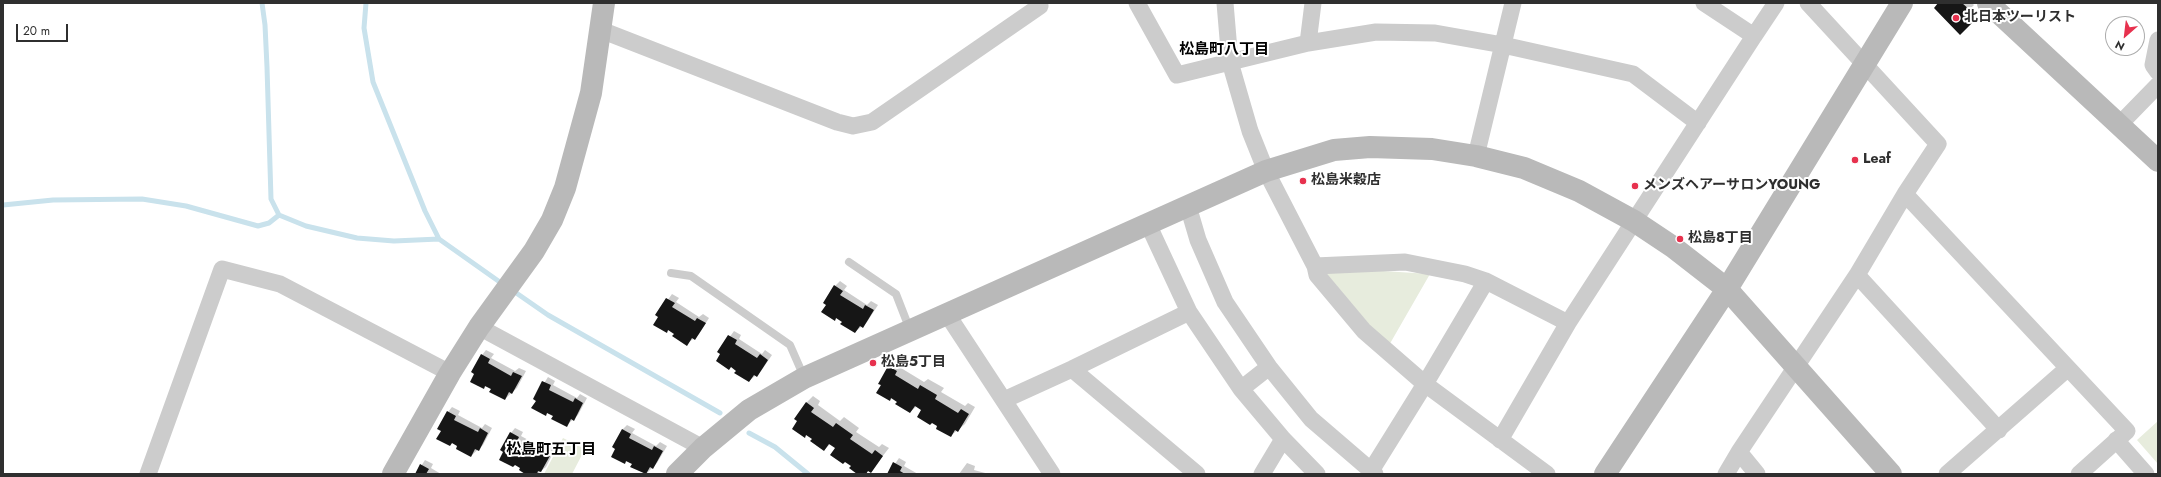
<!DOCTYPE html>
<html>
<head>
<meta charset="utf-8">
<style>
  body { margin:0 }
  #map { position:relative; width:2161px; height:477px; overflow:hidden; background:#fff; font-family:Jost,sans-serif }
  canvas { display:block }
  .frame { position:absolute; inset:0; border:4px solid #2f2f2f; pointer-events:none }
  .north { position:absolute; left:2105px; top:16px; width:40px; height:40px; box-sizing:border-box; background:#fff; border:1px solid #acacac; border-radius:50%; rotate:208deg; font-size:11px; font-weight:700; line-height:16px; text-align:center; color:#2f2f2f }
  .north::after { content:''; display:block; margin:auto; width:14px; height:18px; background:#e7314e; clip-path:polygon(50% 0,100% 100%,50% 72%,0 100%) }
  .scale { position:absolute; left:16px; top:24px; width:52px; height:18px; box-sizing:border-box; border:2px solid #2f2f2f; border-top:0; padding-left:5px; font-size:12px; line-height:14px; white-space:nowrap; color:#2f2f2f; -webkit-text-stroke:3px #fff; paint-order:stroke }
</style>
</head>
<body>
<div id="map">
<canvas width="2161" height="477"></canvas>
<div class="frame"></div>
<div class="north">N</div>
<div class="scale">20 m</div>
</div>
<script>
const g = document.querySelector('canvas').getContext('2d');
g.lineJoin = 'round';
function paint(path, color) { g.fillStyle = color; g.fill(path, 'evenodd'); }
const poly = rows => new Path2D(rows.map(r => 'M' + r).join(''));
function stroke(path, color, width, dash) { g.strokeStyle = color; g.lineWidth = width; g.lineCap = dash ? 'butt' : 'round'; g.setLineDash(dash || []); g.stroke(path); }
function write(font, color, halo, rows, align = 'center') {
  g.font = font + ' Jost,"Noto Sans JP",sans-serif'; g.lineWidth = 4; g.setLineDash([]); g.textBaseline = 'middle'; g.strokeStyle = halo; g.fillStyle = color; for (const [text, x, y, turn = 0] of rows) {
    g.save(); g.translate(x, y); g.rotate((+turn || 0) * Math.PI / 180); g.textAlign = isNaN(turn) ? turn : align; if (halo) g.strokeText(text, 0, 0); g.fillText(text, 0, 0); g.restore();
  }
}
paint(poly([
  [1383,271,1430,274,1388,347,1325,272],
  [2158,421,2158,464,2137,440],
  [563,438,585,449,572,474,544,474]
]), '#e7ecdd');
paint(poly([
  [1939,3,1972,3,1974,5,1970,9,1977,15,1960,34,1941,15],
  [840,281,847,286,844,290,867,305,871,301,878,305,867,322,855,332,837,317,835,320,835,286],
  [672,294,679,298,676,302,699,317,703,314,709,318,699,334,687,344,669,329,666,332,657,315],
  [734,331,741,335,739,339,762,354,765,350,772,355,761,371,749,381,719,352],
  [486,350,494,354,491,358,515,371,519,368,526,371,517,388,505,399,486,386,484,388,482,355],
  [896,360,903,364,901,368,924,382,928,379,944,388,941,392,965,406,968,403,975,407,965,424,958,430,950,436,917,406,910,412,892,398,890,400,879,383,889,367],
  [548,377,555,381,553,385,577,398,580,394,587,398,578,415,566,426,554,416,548,412,545,415,534,399],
  [813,396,820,401,818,405,840,421,844,417,859,428,856,432,879,447,882,444,889,448,871,471,869,470,865,474,859,474,831,443,824,450,813,438,807,434,805,436,798,421,806,403],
  [452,407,460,411,458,415,482,428,485,424,492,428,483,445,471,456,459,446,452,443,450,445,442,430,448,412],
  [627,425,635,429,632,433,656,446,660,442,667,446,657,463,646,474,632,467,633,464,627,461,625,463,616,448,622,430],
  [515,428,523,432,521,436,545,449,548,446,555,449,546,467,537,474,528,474,522,467,511,433],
  [899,458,906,462,904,466,918,474,888,474],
  [425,460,433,464,431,468,441,474,416,474],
  [967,463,975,466,974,470,989,474,959,474]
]), '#0003');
stroke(poly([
  [262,3,265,25,267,67,271,199,279,215,306,226,357,238,394,241,439,239],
  [366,3,364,28,373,82,425,211,439,239,504,285],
  [3,205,53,200,142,199,186,206,258,226,269,223,279,215],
  [512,290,548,315,720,413],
  [749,433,775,447,808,474]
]), '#c9e2ec', 5);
paint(poly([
  [1938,3,1962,3,1970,10,1967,14,1974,21,1960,35,1934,8],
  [834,285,843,291,840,295,863,309,865,305,874,310,863,328,860,326,855,333,840,324,842,322,836,318,835,321,821,312,826,305,823,303],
  [666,298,675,303,672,307,695,321,697,318,706,323,695,340,692,338,687,346,672,336,674,334,668,330,667,333,653,325,658,317,655,315],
  [728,335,737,340,735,344,757,358,760,354,768,360,757,377,754,375,749,382,734,373,736,371,731,367,729,370,716,361,720,354,717,352],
  [481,354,490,359,488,363,511,376,513,372,522,376,512,394,509,392,505,400,489,392,491,389,485,386,484,389,470,382,474,374,471,372],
  [888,366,897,371,895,375,918,389,920,385,937,395,935,399,958,413,961,409,969,414,958,432,955,430,951,437,936,429,937,426,932,423,930,425,917,417,921,410,915,406,910,413,895,404,897,402,891,398,890,401,876,393,881,385,878,384],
  [542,381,551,385,549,390,573,402,575,398,583,403,574,421,571,419,567,427,551,419,553,416,547,413,546,416,531,408,536,401,533,399],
  [806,402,814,408,811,412,833,427,836,423,853,435,850,439,872,454,875,450,883,456,871,473,868,471,866,474,857,474,849,468,851,466,845,462,843,464,830,455,835,448,829,444,824,451,810,441,812,439,806,435,805,438,792,429,797,421,794,419],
  [447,411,456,416,454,420,478,432,480,428,488,433,479,451,475,449,471,457,456,449,457,446,452,443,450,446,436,439,441,431,437,429],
  [622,429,631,434,629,438,652,450,654,446,663,451,653,469,650,467,646,474,630,467,632,464,626,461,625,464,611,457,615,449,612,447],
  [510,432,519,437,517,441,540,454,543,450,551,454,541,472,538,471,537,474,525,474,519,470,520,468,515,465,513,467,499,460,503,452,500,450],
  [893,462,902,467,900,471,905,474,887,474],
  [420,464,429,469,426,474,415,474]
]), '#161616');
stroke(poly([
  [849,262,896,294,910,330],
  [671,273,691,276,790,345,804,377]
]), '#ccc', 8);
stroke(poly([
  [1137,3,1177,75,1308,43,1376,32,1435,33,1503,45,1633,74,1698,123],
  [1225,3,1230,62,1250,131,1266,171,1315,266,1317,275,1364,331,1425,384,1547,474],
  [1704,3,1754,36,1776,3],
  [1808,3,1938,144,1905,194,2127,431,2079,474],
  [601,30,837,122,853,126,872,122,1040,6,1037,3],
  [2158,40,2153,65,2158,72],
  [1308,43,1313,3],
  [2119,125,2158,85],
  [1476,156,1513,3],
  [1188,206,1198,240,1225,302,1269,367,1311,419,1375,474],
  [1148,224,1189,312,1241,389,1283,439,1317,474],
  [1315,266,1405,262,1465,274,1486,281,1568,323],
  [1857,275,1999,430],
  [947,314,1052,474],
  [479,327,703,448],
  [1072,369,1197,474],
  [1241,389,1269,367],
  [1004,400,1072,369,1189,312],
  [1500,440,1568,323,1754,36],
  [2116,440,2146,474],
  [148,474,222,269,280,284,450,373],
  [1262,474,1283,439],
  [1369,474,1425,384,1486,281],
  [1726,474,1739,452],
  [1757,474,1739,452,1857,275,1905,194],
  [1947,474,2068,368]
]), '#ccc', 17);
stroke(poly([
  [1988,3,2158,161],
  [393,474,450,373,479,327,534,251,552,220,565,188,591,93,604,3],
  [677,474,703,448,749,410,804,378,1266,171,1334,150,1370,147,1432,149,1476,156,1524,168,1579,191,1634,221,1673,247,1727,289,1891,474],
  [1605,474,1727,289,1902,3]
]), '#b9b9b9', 22);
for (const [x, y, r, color] of [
  [1956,18,4,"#e7314e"],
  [1855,160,4,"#e7314e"],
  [1303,181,4,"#e7314e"],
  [1635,186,4,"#e7314e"],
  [1680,239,4,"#e7314e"],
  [873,363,4,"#e7314e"]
]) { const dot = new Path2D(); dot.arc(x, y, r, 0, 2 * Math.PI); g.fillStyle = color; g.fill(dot); stroke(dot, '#fff', 1.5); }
write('bold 14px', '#2f2f2f', '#fff', [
  ["北日本ツーリスト",1964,18],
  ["Leaf",1863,160],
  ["松島米穀店",1311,181],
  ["メンズヘアーサロンYOUNG",1643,186],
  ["松島8丁目",1688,239],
  ["松島5丁目",881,363]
], 'left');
write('bold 15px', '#000', '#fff', [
  ["松島町八丁目",1224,50],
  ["松島町五丁目",551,450]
]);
</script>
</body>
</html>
